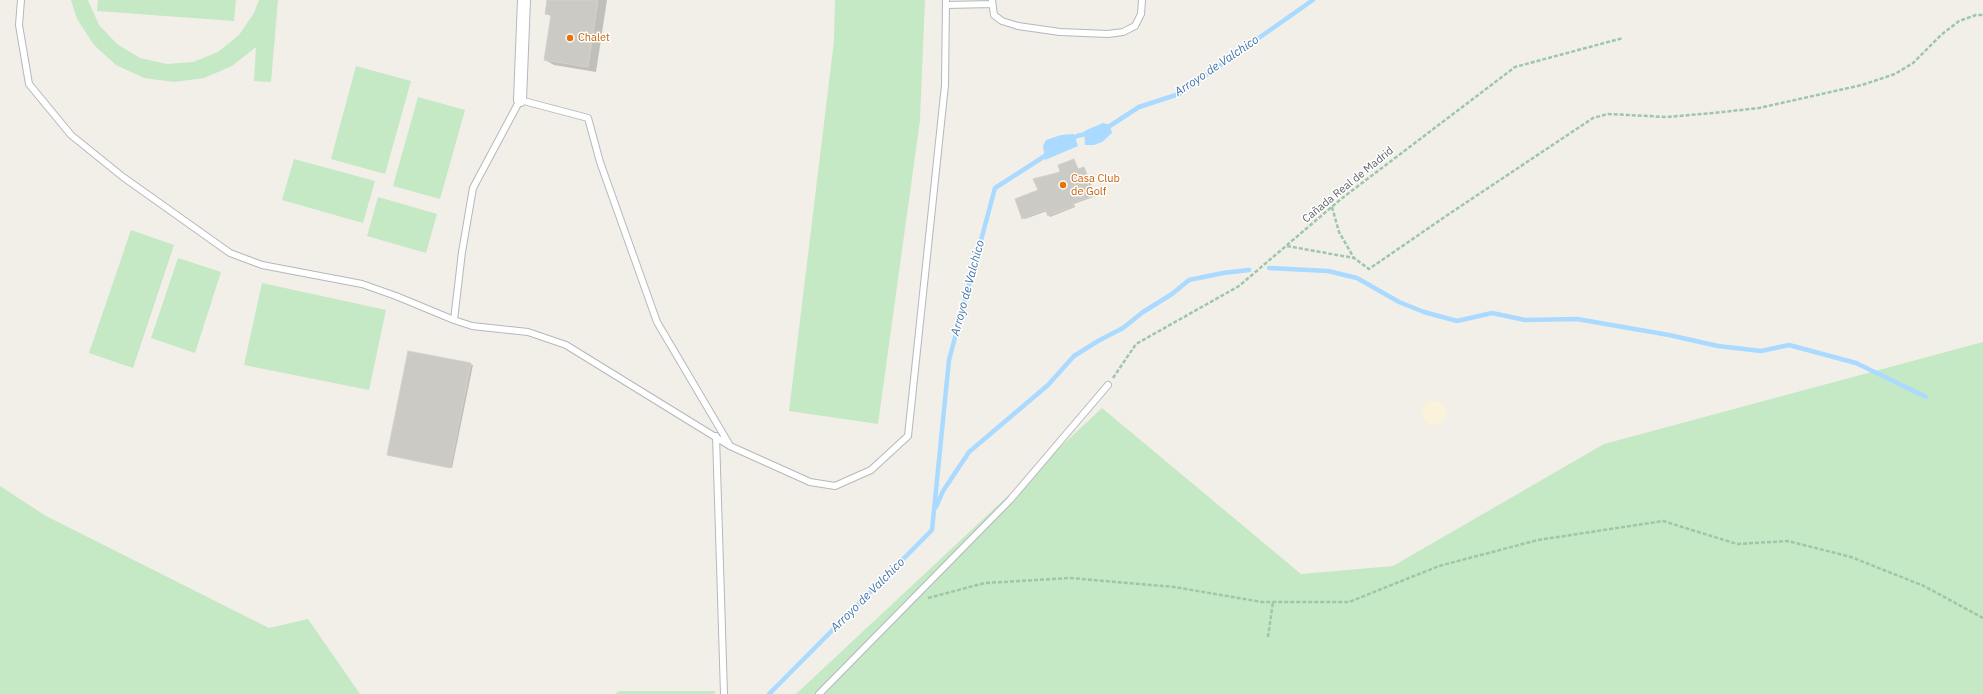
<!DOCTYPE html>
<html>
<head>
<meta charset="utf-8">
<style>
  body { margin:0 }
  canvas { display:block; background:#f1efe8 }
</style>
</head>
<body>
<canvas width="1983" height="694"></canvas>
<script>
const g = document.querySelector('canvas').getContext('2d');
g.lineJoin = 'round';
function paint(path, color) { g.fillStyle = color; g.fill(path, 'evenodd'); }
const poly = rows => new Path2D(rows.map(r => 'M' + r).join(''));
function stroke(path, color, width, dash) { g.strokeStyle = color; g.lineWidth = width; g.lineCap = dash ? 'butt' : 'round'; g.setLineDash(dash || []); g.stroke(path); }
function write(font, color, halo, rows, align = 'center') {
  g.font = font + ' "IBM Plex Sans",sans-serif'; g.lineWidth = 3; g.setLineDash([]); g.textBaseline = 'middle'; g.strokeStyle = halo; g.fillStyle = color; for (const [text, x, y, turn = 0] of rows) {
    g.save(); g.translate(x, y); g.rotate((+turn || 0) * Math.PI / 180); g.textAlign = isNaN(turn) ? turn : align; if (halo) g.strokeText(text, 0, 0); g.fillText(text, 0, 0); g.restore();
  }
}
paint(poly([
  [71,0,88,0,99,25,117,44,140,58,167,64,193,62,218,52,239,35,254,13,259,0,278,0,271,82,254,81,256,47,232,66,204,78,174,82,144,78,116,65,94,45,77,19],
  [98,0,236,0,234,21,97,11],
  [835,0,925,0,920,120,878,424,789,411,834,41],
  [356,66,411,81,385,174,331,159],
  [418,97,465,110,440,199,393,186],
  [294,159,375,181,363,223,282,200],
  [378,197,437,214,426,253,367,236],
  [131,230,174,245,133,368,89,353],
  [178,258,221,272,195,353,151,338],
  [262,283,386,310,369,390,244,365],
  [1983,342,1983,694,796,694,1102,408,1301,574,1393,566,1604,444],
  [0,486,46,516,269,628,308,619,360,694,0,694],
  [619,691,715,691,715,694,615,694]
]), '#c5e8c5');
paint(poly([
  '1422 413a12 12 0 1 1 24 0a12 12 0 1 1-24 0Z'
]), '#fbf3d9');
paint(poly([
  [1103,123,1110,125,1112,133,1102,142,1094,145,1085,145,1084,131],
  [1074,134,1078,146,1045,160,1043,146,1046,140,1061,135]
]), '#aadaff');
paint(poly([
  [548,0,607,0,596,72,554,65,545,60,552,17,546,13],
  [1074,160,1079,170,1085,169,1096,196,1074,204,1075,207,1050,217,1047,211,1025,219,1023,218,1039,191],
  [409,352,473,365,452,468,390,455]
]), '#0003');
stroke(poly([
  [1105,129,1139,107,1179,94,1313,0],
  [1071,140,1077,136,1090,133],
  [1269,268,1328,271,1357,278,1399,302,1424,312,1457,321,1492,313,1525,320,1577,319,1669,335,1718,346,1761,351,1789,345,1856,363,1926,397],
  [936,507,943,491,969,452,1048,385,1074,356,1098,341,1123,328,1143,312,1172,294,1189,280,1223,273,1249,270],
  [769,694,932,530,949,360,995,188,1048,154]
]), '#aadaff', 4.5);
const building = poly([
  [547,0,598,0,588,67,544,60,551,15,545,14,547,0],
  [1074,159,1078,169,1084,167,1095,195,1073,203,1074,206,1048,216,1045,210,1022,219,1015,199,1038,190,1033,179,1060,172,1058,165,1074,159],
  [408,351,471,363,450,468,387,455,408,351]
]);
paint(building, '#cccac5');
stroke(building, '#d6d1c6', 1);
const lane = poly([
  [21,0,19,25,29,84,71,135,123,177,230,253,262,265,362,284,396,296,454,320,472,326,528,332,566,345,730,446,810,482,835,486,871,470,908,436,945,85,946,0],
  [992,0,994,15,1002,21,1018,26,1060,32,1108,34,1123,32,1135,26,1141,14,1142,0],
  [946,5,992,4],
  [454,320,462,252,473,188,520,100,588,118,600,162,657,322,729,444],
  [716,436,724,694],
  [819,694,1010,500,1108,385]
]);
const street = poly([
  [520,100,524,0]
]);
stroke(lane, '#b5b8bc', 8);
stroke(street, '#b5b8bc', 14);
stroke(poly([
  [1332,207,1339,232,1354,258,1369,269,1449,214,1593,118,1608,114,1667,117,1713,113,1759,108,1862,85,1895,74,1913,63,1941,35,1959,21,1976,15,1983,15],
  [1287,246,1354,258],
  [1113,378,1136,344,1239,286,1341,199,1515,67,1623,38],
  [928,598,985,583,1070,578,1174,587,1262,602,1349,602,1439,566,1538,540,1663,521,1737,544,1788,541,1851,557,1924,586,1983,618],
  [1268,637,1273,602]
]), '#9cc7a9', 2.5, [4, 2]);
stroke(lane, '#fff', 6);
stroke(street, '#fff', 12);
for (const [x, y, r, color] of [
  [570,38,4,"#e8710a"],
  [1063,185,4,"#e8710a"]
]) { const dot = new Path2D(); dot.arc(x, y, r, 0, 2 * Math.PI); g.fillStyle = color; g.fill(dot); stroke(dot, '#fff', 1.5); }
write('11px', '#c56008', '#fff', [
  ["Chalet",578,38],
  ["Casa Club",1071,179],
  ["de Golf",1071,192]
], 'left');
write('11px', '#5f6368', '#fff', [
  ["Cañada Real de Madrid",1348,185,-39]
]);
write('italic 12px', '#4174aa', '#fff', [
  ["Arroyo de Valchico",1217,66,-34],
  ["Arroyo de Valchico",968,288,-75],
  ["Arroyo de Valchico",868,595,-45]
]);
</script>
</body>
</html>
